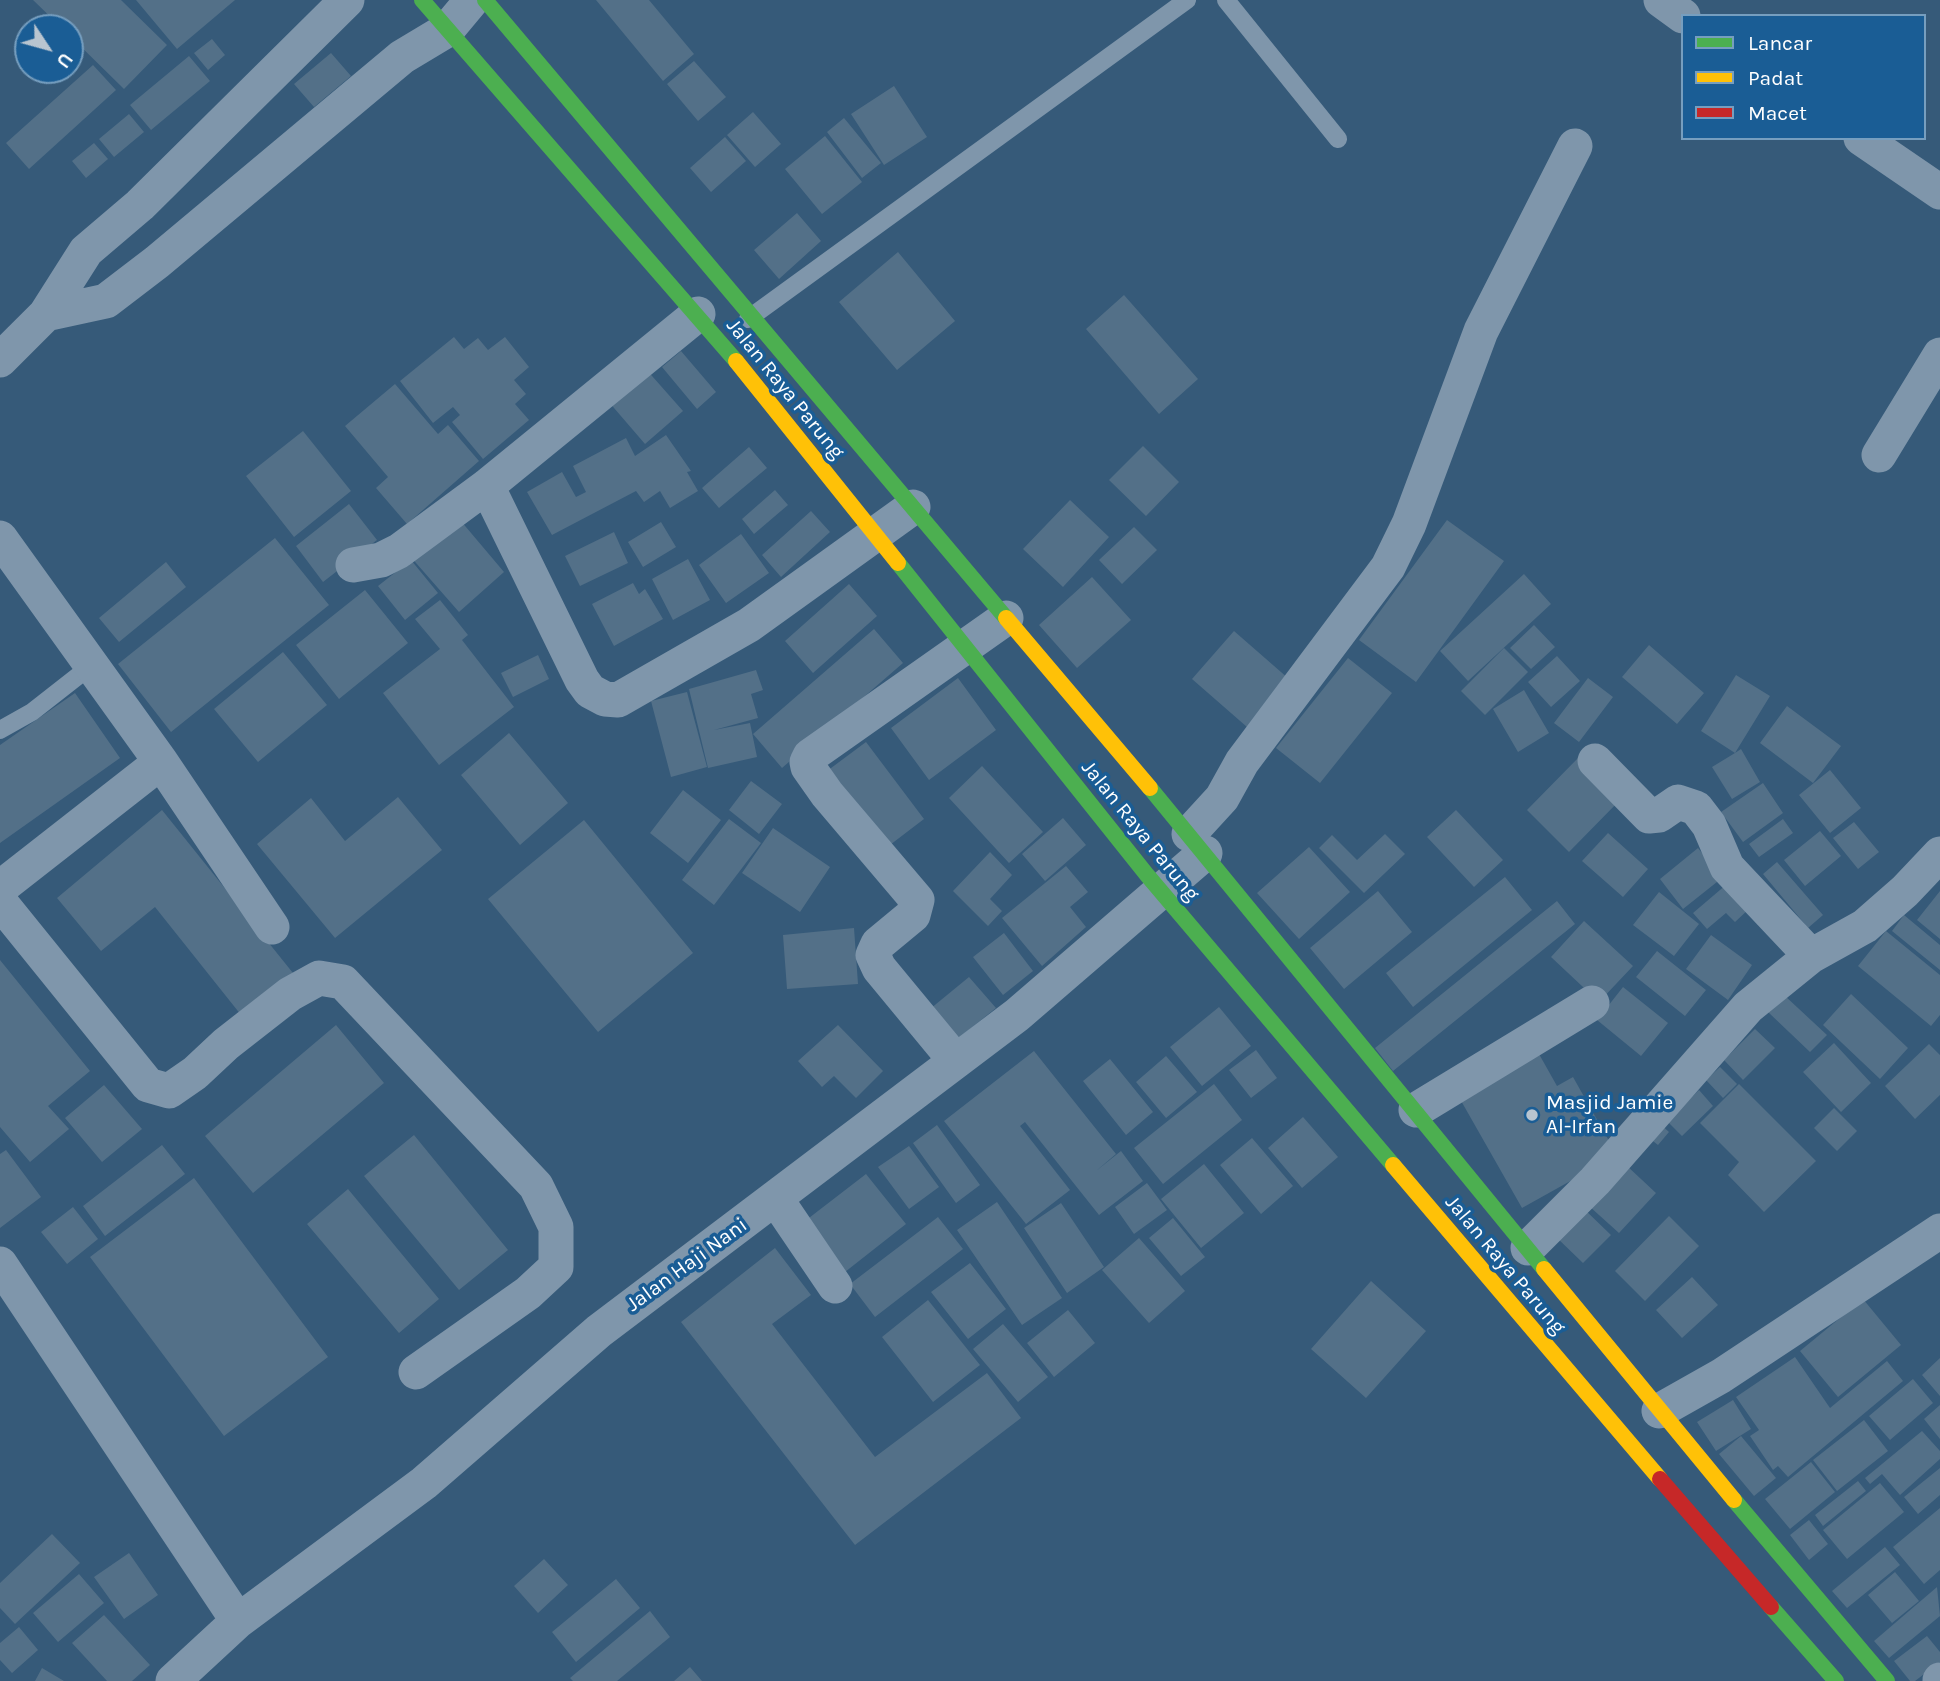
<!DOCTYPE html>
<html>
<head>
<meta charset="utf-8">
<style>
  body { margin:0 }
  #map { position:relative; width:1940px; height:1681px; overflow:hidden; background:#365a79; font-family:Karla,sans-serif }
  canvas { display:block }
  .legend { position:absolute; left:1681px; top:14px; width:245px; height:126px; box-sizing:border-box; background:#1a5d95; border:2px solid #769ebf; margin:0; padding:9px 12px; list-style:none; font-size:21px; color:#fff }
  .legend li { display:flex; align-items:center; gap:14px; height:35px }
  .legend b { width:35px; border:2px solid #769ebf }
  .north { position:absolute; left:14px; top:14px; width:70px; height:70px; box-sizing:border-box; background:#1a5d95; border:2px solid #769ebf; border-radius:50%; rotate:126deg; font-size:19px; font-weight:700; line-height:28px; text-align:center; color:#fff }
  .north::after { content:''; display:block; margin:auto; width:24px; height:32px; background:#b9c5d0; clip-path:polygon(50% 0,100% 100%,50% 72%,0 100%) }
</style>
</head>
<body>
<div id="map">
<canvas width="1940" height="1681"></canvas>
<ul class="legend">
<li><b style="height:9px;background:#4caf50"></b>Lancar</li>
<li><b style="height:9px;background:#ffc107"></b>Padat</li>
<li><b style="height:9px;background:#c62828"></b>Macet</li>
</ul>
<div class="north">U</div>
</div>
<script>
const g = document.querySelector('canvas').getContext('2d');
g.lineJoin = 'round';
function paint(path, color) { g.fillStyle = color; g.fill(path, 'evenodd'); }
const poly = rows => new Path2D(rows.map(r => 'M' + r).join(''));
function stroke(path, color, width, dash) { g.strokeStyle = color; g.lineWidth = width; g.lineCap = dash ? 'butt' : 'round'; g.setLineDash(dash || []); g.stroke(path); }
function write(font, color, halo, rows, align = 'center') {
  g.font = font + ' Karla,sans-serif'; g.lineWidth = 7; g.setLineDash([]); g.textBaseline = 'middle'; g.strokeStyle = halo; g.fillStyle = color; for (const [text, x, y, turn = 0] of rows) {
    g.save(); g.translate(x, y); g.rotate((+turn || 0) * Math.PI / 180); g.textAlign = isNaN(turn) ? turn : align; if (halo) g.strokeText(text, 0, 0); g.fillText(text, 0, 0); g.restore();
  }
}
paint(poly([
  [33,0,121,0,167,45,124,89,70,36,70,28,62,28],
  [136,0,235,0,177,49],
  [596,0,649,0,694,54,663,81],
  [212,39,225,55,208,70,194,53],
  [331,53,351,76,314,107,294,84],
  [189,56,210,81,151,130,130,105],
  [694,61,726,97,698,121,667,84],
  [93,65,116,90,29,169,6,143],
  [894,86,927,137,884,165,851,114],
  [753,112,781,144,755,167,727,135],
  [129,114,144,132,114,157,99,139],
  [844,118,881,163,862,178,827,132],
  [825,136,862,182,822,214,785,169],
  [725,137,746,161,711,192,690,168],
  [94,143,108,159,86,178,72,161],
  [797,213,821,241,779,279,754,250],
  [898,252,955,321,897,370,839,302],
  [1124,295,1198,379,1159,414,1086,329],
  [454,337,464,349,478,338,488,350,505,337,529,367,514,380,526,394,515,404,529,420,483,459,452,422,460,415,453,407,433,423,400,381],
  [681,351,716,392,697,409,662,367],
  [645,368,683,411,645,444,608,401],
  [395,384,438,434,448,425,479,461,407,524,376,488,388,477,345,426],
  [303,431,351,491,294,537,246,476],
  [666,435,691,471,687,472,698,491,670,508,660,491,644,502,636,491,552,535,527,492,562,472,576,497,586,492,573,466,626,438,635,456],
  [1143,446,1179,482,1146,516,1109,480],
  [749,447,767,468,719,508,702,488],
  [775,490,788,505,754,534,742,519],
  [1070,500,1109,537,1063,587,1023,549],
  [349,504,377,540,323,582,296,546],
  [811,511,830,532,781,577,762,555],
  [455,514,504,572,459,612,409,555],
  [1447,520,1504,561,1416,682,1359,640],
  [661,522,676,547,643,567,628,542],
  [1134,527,1157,550,1122,584,1099,560],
  [614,532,628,563,580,586,565,556],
  [741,534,769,573,726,603,699,565],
  [275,538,329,605,171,732,118,664],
  [688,559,710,600,673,620,652,579],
  [411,560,438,593,405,620,378,586],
  [166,562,186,587,119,642,99,618],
  [1524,574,1551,604,1468,681,1440,651],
  [1092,577,1131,620,1077,668,1039,625],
  [633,583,639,594,645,589,663,619,614,646,592,604],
  [849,584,877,616,813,673,785,641],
  [365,590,408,643,339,699,296,645],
  [440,600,468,635,462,640,514,707,439,765,383,693,440,649,415,619],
  [1534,625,1555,647,1531,669,1510,648],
  [874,629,903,663,782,768,753,734],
  [1234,631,1289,679,1247,727,1192,679],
  [1649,645,1704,693,1677,724,1622,677],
  [1504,648,1528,672,1485,715,1461,691],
  [283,652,327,705,258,762,214,709],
  [538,655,549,679,513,697,501,673],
  [1557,656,1580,681,1551,707,1528,682],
  [1348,658,1392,693,1320,783,1276,748],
  [756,670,763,690,751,694,758,718,714,730,750,723,757,757,708,768,689,689],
  [1736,675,1770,696,1735,753,1741,749,1760,782,1732,799,1712,767,1735,753,1701,731],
  [958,678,996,730,929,780,891,728],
  [1588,678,1613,697,1579,742,1554,723],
  [1524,690,1549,733,1518,752,1493,709],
  [687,692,707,767,671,777,651,701],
  [75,693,120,758,0,843,0,745],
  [1787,706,1841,746,1813,783,1760,743],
  [509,733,568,803,520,845,461,775],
  [866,742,924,819,886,848,827,771],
  [1579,757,1621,799,1569,852,1527,810],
  [982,766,1043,832,1009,863,949,798],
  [1830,770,1861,808,1830,833,1799,795],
  [751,781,782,804,759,834,729,810],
  [1763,783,1783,813,1743,842,1721,812],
  [683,790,721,820,688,863,650,833],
  [398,797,442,850,335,938,257,844,311,798,345,841],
  [162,810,301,983,249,1025,155,907,101,951,57,898],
  [1456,810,1503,860,1474,887,1427,837],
  [1063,818,1086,845,1045,881,1022,854],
  [729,819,761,843,714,905,682,880],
  [1783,819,1793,833,1759,857,1749,844],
  [584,820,693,953,598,1032,488,899],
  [1854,822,1879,852,1858,869,1833,838],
  [773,828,830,867,800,912,742,873],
  [1820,831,1841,856,1805,886,1784,860],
  [1608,833,1648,869,1623,897,1582,861],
  [1385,834,1405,854,1364,893,1319,848,1332,835,1357,860],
  [1309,847,1350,892,1299,939,1257,893],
  [1698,848,1722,878,1683,909,1660,879],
  [990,852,1012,875,990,899,1002,911,988,926,953,891],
  [1777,862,1823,915,1808,928,1763,874],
  [1066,866,1088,892,1070,907,1086,927,1042,966,1002,918],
  [1505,877,1532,910,1413,1007,1386,973],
  [1727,884,1750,908,1735,922,1726,913,1707,929,1693,913],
  [1378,891,1412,932,1344,989,1310,948],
  [1940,891,1940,939,1917,920],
  [1659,892,1699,924,1674,956,1633,925],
  [1557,901,1575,924,1393,1071,1375,1048],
  [1904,915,1940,945,1940,970,1892,931],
  [1584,921,1633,966,1599,1002,1551,957],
  [854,928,858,984,787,989,783,935],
  [1886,931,1940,975,1940,1015,1931,1026,1858,966],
  [1004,933,1033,971,1003,995,973,957],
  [1711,935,1752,965,1728,1000,1686,969],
  [1657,951,1706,990,1685,1016,1636,977],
  [0,960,90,1071,48,1106,69,1129,30,1162,0,1127],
  [969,977,996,1008,955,1041,930,1009],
  [1623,987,1668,1023,1641,1056,1597,1020],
  [1851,994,1908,1048,1880,1079,1823,1025],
  [1784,995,1827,1035,1810,1052,1768,1012],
  [1219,1007,1251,1046,1202,1086,1170,1047],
  [336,1025,384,1083,253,1193,205,1136],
  [838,1025,883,1071,856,1098,834,1076,822,1087,798,1061],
  [1755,1029,1775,1048,1743,1080,1724,1060],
  [1834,1043,1871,1083,1841,1112,1803,1072],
  [1929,1044,1940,1055,1940,1095,1915,1119,1885,1086],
  [1256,1050,1277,1078,1251,1098,1229,1070],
  [1034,1051,1116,1154,1096,1171,1121,1151,1143,1181,1099,1215,1025,1122,1020,1126,1070,1190,1026,1224,944,1121],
  [1539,1054,1557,1086,1573,1077,1617,1155,1522,1208,1460,1099],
  [1166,1056,1197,1092,1166,1118,1136,1082],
  [1110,1059,1153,1112,1126,1135,1083,1081],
  [1720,1067,1737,1084,1723,1098,1706,1080],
  [1214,1084,1242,1120,1163,1184,1134,1148],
  [1739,1084,1816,1161,1764,1212,1728,1175,1739,1162,1700,1123],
  [104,1085,142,1129,102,1162,65,1118],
  [1699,1090,1713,1106,1682,1136,1667,1121],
  [1834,1108,1857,1131,1837,1151,1814,1128],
  [1303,1117,1338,1157,1302,1188,1268,1148],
  [1657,1121,1669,1132,1658,1145,1645,1135],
  [937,1125,980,1185,956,1203,913,1143],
  [414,1135,508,1250,459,1290,364,1176],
  [1252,1138,1293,1186,1261,1214,1220,1165],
  [162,1145,185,1174,105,1236,83,1206],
  [909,1146,939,1187,909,1209,878,1167],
  [6,1150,41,1197,0,1228,0,1154],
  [1204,1164,1244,1213,1201,1248,1161,1199],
  [1626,1165,1656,1193,1619,1233,1589,1206],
  [866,1174,906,1224,845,1272,805,1221],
  [194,1178,328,1357,224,1436,90,1257],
  [1147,1183,1167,1210,1134,1234,1115,1207],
  [348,1189,439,1299,399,1333,307,1224],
  [997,1202,1062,1298,1022,1325,957,1230],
  [1061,1203,1104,1267,1067,1293,1024,1228],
  [73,1207,98,1239,67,1264,41,1232],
  [1582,1207,1611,1235,1583,1263,1555,1236],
  [1669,1216,1699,1246,1645,1301,1615,1271],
  [938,1217,963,1249,875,1317,850,1284],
  [1173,1218,1205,1257,1181,1276,1149,1238],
  [1139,1238,1185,1291,1149,1323,1102,1270],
  [775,1248,811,1295,772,1324,875,1457,987,1373,1021,1418,855,1545,681,1322],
  [970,1263,1006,1309,968,1339,931,1292],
  [1692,1277,1718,1305,1682,1338,1656,1310],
  [1371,1281,1426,1331,1366,1398,1311,1349],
  [1863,1299,1901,1345,1838,1397,1800,1351],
  [928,1300,980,1365,933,1402,882,1337],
  [1068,1310,1095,1343,1054,1377,1027,1343],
  [1003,1324,1048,1377,1018,1402,973,1349],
  [1795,1357,1830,1408,1887,1361,1903,1381,1788,1477,1778,1466,1773,1470,1750,1436,1759,1430,1736,1397],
  [1940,1358,1940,1396,1922,1375],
  [1913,1379,1933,1403,1890,1440,1869,1416],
  [1733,1400,1751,1429,1716,1451,1697,1422],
  [1940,1405,1940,1439,1924,1419],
  [1864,1420,1888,1451,1837,1491,1813,1460],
  [1922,1431,1940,1451,1940,1459,1900,1495,1882,1474,1870,1484,1865,1478],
  [1741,1436,1776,1478,1754,1496,1719,1454],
  [1811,1462,1835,1492,1790,1529,1765,1499],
  [1940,1468,1940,1495,1918,1514,1904,1497],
  [1858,1481,1866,1491,1823,1526,1815,1515],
  [1880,1483,1904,1512,1847,1559,1823,1530],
  [1940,1508,1940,1570,1924,1584,1893,1547],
  [1809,1520,1828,1544,1809,1560,1790,1535],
  [52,1534,80,1563,15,1624,0,1608,0,1583],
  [1885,1547,1900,1565,1847,1608,1832,1591],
  [129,1553,158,1595,124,1619,94,1577],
  [544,1559,568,1585,538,1613,514,1586],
  [1895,1572,1919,1601,1892,1623,1868,1595],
  [79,1574,104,1603,58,1642,33,1613],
  [616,1579,640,1608,576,1662,552,1632],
  [1937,1587,1940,1616,1889,1658,1874,1641],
  [650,1611,670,1637,617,1681,573,1681,570,1678],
  [104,1615,150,1665,132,1681,107,1681,72,1643],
  [19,1627,38,1650,12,1673,0,1660,0,1643],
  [1927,1636,1940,1652,1940,1662,1915,1681,1910,1681,1894,1661],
  [690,1667,702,1681,674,1681],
  [42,1668,64,1681,35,1681]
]), '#537088');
stroke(poly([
  [1226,0,1338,139],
  [748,319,1187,0],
  [0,730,32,712,92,665]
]), '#7f96ab', 18);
stroke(poly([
  [1661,0,1683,16],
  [1861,138,1940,192],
  [46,314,106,301,157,262,402,57,447,30,472,0],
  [0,360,46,314,86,251,140,205,347,0],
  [1879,455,1940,355],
  [487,486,582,680,590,691,605,699,618,700,749,625,913,507],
  [0,538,161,762,0,888],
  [353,565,381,560,399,551,487,486,698,314],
  [1595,761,1649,816,1659,815,1678,802,1696,808,1709,825,1727,867,1811,956],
  [161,762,272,927],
  [1189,834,1222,798,1242,762,1388,567,1409,524,1481,331,1575,146],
  [0,902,148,1085,169,1091,195,1073,226,1044,290,994,319,978,343,982,536,1186,556,1227,556,1267,528,1293,416,1372],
  [955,1060,879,968,873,955,878,944,913,915,917,900,827,794,808,767,807,762,810,756,1006,618],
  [1416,1110,1592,1003],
  [776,1199,835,1286],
  [1528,1248,1595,1181,1748,1007,1811,956,1865,926,1905,891,1940,854],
  [0,1264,238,1621],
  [1659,1411,1721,1376,1940,1231],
  [173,1681,238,1621,424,1483,599,1331,1017,1015,1205,853],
  [1940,1681,1940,1680]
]), '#7f96ab', 35);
stroke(poly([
  [422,0,736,361],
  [485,0,1006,618],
  [898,563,1147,875,1393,1165],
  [1150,788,1544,1269],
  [1734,1500,1887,1681],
  [1771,1607,1836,1681]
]), '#4caf50', 16);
stroke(poly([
  [736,361,898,563],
  [1006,618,1150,788],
  [1393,1165,1660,1479],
  [1544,1269,1734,1500]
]), '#ffc107', 16);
stroke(poly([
  [1660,1479,1771,1607]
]), '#c62828', 16);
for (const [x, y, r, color] of [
  [1532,1115,7,"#b9c5d0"]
]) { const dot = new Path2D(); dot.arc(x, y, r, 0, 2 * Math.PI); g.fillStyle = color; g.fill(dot); stroke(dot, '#1a5d95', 2.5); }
write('21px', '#fff', '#1a5d95', [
  ["Jalan Raya Parung",785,389,51],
  ["Jalan Raya Parung",1140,831,51],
  ["Jalan Haji Nani",687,1265,-36],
  ["Jalan Raya Parung",1505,1265,50]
]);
write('21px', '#fff', '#1a5d95', [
  ["Masjid Jamie",1546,1103],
  ["Al-Irfan",1546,1127]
], 'left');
</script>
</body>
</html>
